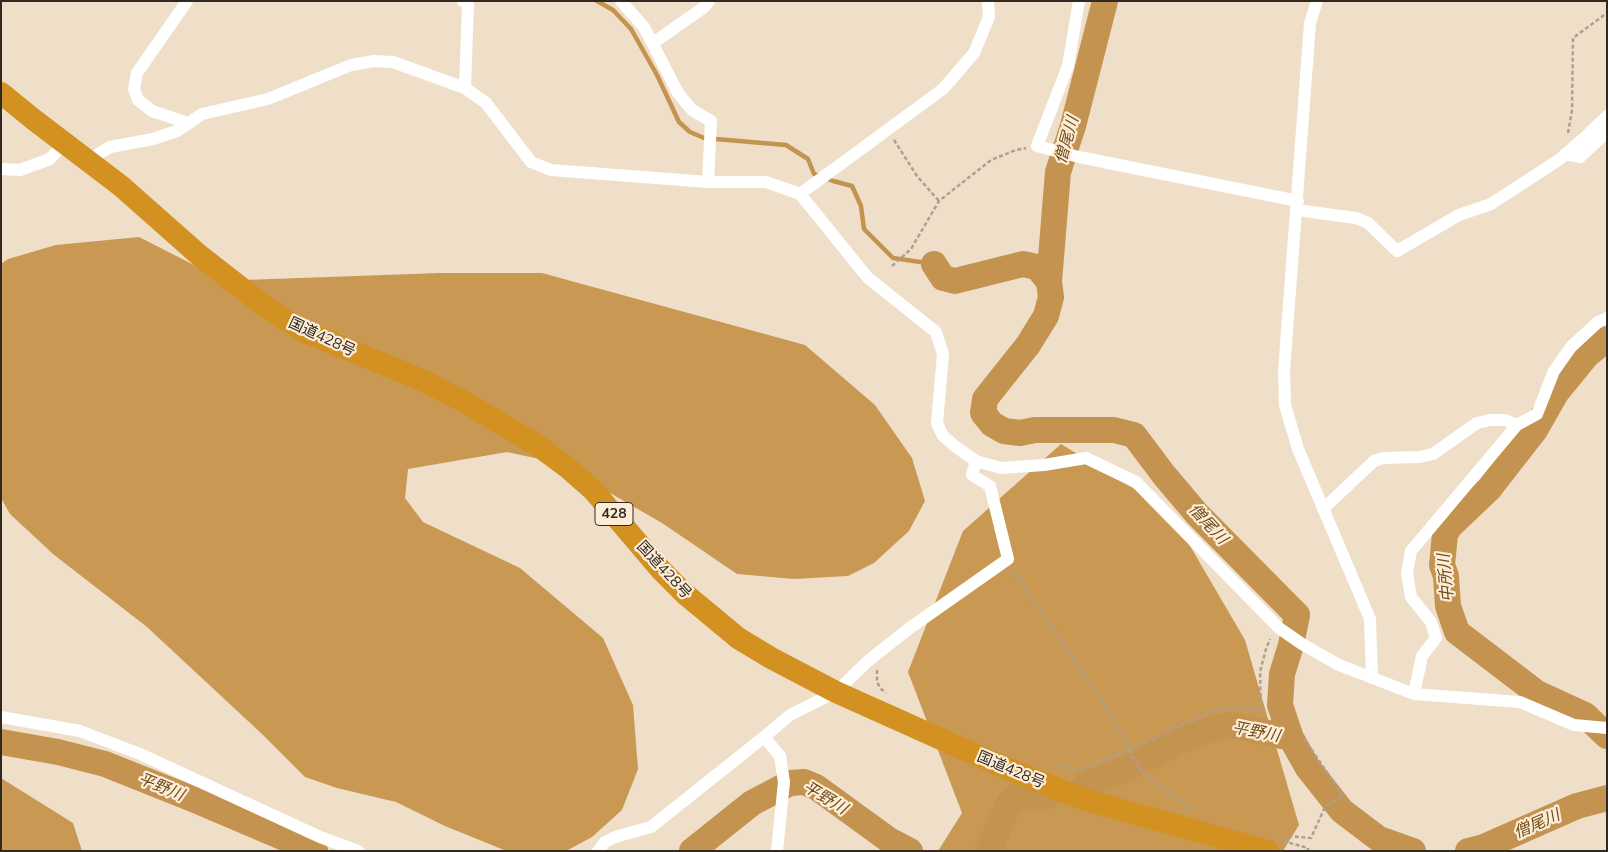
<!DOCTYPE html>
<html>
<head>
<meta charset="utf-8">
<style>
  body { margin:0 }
  #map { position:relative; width:1608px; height:852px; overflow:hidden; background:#efdfc9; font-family:Mulish,sans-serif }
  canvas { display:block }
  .frame { position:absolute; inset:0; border:2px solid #2f2921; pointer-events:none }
</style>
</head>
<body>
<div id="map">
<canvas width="1608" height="852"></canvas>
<div class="frame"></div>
</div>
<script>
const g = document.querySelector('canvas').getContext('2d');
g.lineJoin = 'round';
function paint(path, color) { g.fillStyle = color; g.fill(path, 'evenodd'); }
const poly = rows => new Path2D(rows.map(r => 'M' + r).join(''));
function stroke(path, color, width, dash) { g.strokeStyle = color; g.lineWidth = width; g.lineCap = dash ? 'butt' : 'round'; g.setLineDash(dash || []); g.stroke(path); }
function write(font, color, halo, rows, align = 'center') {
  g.font = font + ' Mulish,"Noto Sans JP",sans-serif'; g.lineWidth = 4.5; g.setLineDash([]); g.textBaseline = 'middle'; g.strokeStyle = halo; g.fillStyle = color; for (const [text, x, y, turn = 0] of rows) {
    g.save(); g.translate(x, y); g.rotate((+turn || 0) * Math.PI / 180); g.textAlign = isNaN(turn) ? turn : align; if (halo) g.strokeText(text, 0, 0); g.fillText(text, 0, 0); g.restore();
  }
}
paint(poly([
  [139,237,198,267,244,280,440,273,542,273,805,345,875,405,912,458,925,501,909,531,874,563,848,576,794,579,737,574,662,523,558,463,507,452,408,469,405,498,423,522,520,568,603,638,633,705,638,769,622,810,592,837,566,851,504,850,445,826,396,802,337,788,305,777,262,734,147,627,53,554,10,514,1,498,1,264,8,259,56,245],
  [1061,444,1169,510,1245,640,1299,825,1283,851,938,851,962,813,908,672,963,531],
  [1,778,73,823,82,851,1,851]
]), '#c99853');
stroke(poly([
  [597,1,613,10,631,29,657,75,679,122,690,132,704,138,786,145,808,159,814,174,833,181,852,186,861,206,864,229,893,258,934,264]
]), '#c4934f', 4.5);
stroke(poly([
  [934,264,943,278,955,281,1023,264,1037,267,1049,282,1051,297,1046,316,1028,345,985,399,983,413,992,424,1004,431,1020,433,1035,430,1114,430,1134,435,1164,475,1197,514,1297,615,1291,645,1282,674,1280,705,1291,738,1308,768,1342,811,1379,839,1413,851],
  [1049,282,1058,172,1073,126,1105,1],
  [1607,339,1587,355,1556,393,1535,430,1489,489,1450,526,1445,534,1442,565,1446,576,1448,606,1457,632,1537,693,1585,715,1607,736],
  [1,742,58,752,105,764,200,802,315,851],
  [1085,785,1127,768,1179,741,1214,728,1232,725,1291,738],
  [692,851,752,803,790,783,804,782,816,787,889,840,910,851],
  [988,851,1010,802,1017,796,1046,796],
  [1468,851,1484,847,1577,806,1607,798]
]), '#c4934f', 26);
stroke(poly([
  [1568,133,1572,110,1573,38,1607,13],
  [894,140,917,176,939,201],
  [892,266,911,249,939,201,991,160,1016,150,1026,148],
  [1013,570,1109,712,1140,769,1148,777,1194,811],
  [877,670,877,682,881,689,886,693],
  [1053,766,1079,769,1129,750,1217,709,1243,708,1261,710,1260,672,1266,649,1270,639],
  [1283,841,1308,848,1308,851],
  [1284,841,1289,836,1311,838,1325,807,1343,796,1303,737]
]), '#ada08f', 2.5, [4, 2.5]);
stroke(poly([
  [187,1,137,73,134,89,138,100,152,111,188,123],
  [463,1,468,4,465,88],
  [621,1,644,27,678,93,692,110,711,121,708,182],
  [1079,1,1068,66,1037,146,1079,157,1298,201],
  [1317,1,1310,23,1284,371,1285,405,1298,449,1370,619,1372,678],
  [653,43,703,8,709,1],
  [1565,154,1580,157,1607,132],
  [87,161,110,147,153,139,177,131,202,114,268,99,351,65,374,61,393,62,465,88,486,103,531,162,551,170,708,182,766,182,800,194,868,278,936,332,943,354,937,423,943,436,956,447,976,461,1001,468,1044,465,1086,458,1136,482,1279,628,1302,644,1339,665,1414,694,1520,702,1574,725,1607,728],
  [1,169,20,170,50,159,64,143],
  [800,194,943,89,974,53,989,17,988,1],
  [1297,210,1356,218,1368,223,1397,251,1459,215,1491,204,1560,159,1583,139,1607,116],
  [1323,509,1374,461,1383,458,1420,457,1433,454,1477,423,1490,420,1505,420,1517,425],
  [1414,694,1422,656,1436,638,1431,622,1411,597,1407,573,1411,551,1517,425,1537,414,1554,371,1571,347,1598,322,1607,318],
  [1,717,80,731,140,754,320,837,358,851],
  [764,737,780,756,784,782,777,851],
  [598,851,605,842,615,837,651,827,764,737,790,715,836,692,868,661,907,630,1008,559,990,486,972,475,976,461]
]), '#fff', 12);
stroke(poly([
  [1,93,33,119,121,186,199,255,267,308,303,331,424,381,463,401,537,445,568,468,593,490,661,570,685,594,738,638,771,658,836,692,1001,766,1065,792,1097,803,1268,851]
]), '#d39122', 22);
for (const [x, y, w] of [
  [614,514,38]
]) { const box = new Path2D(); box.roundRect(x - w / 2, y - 11.5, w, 23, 4); g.fillStyle = '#fdecd6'; g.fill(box); stroke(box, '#2f2921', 1); }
write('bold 14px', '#2f2921', null, [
  ["428",614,514]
]);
write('15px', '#2f2921', '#fdecd6', [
  ["国道428号",322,337,25],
  ["国道428号",664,570,47],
  ["国道428号",1011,770,23]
]);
write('italic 16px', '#6e4c19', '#fdecd6', [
  ["僧尾川",1067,140,-74],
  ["僧尾川",1208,524,47],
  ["中所川",1446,578,-95],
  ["平野川",1256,732,11],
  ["平野川",161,787,22],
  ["平野川",825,798,31],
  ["僧尾川",1537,824,-24]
]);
</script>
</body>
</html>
